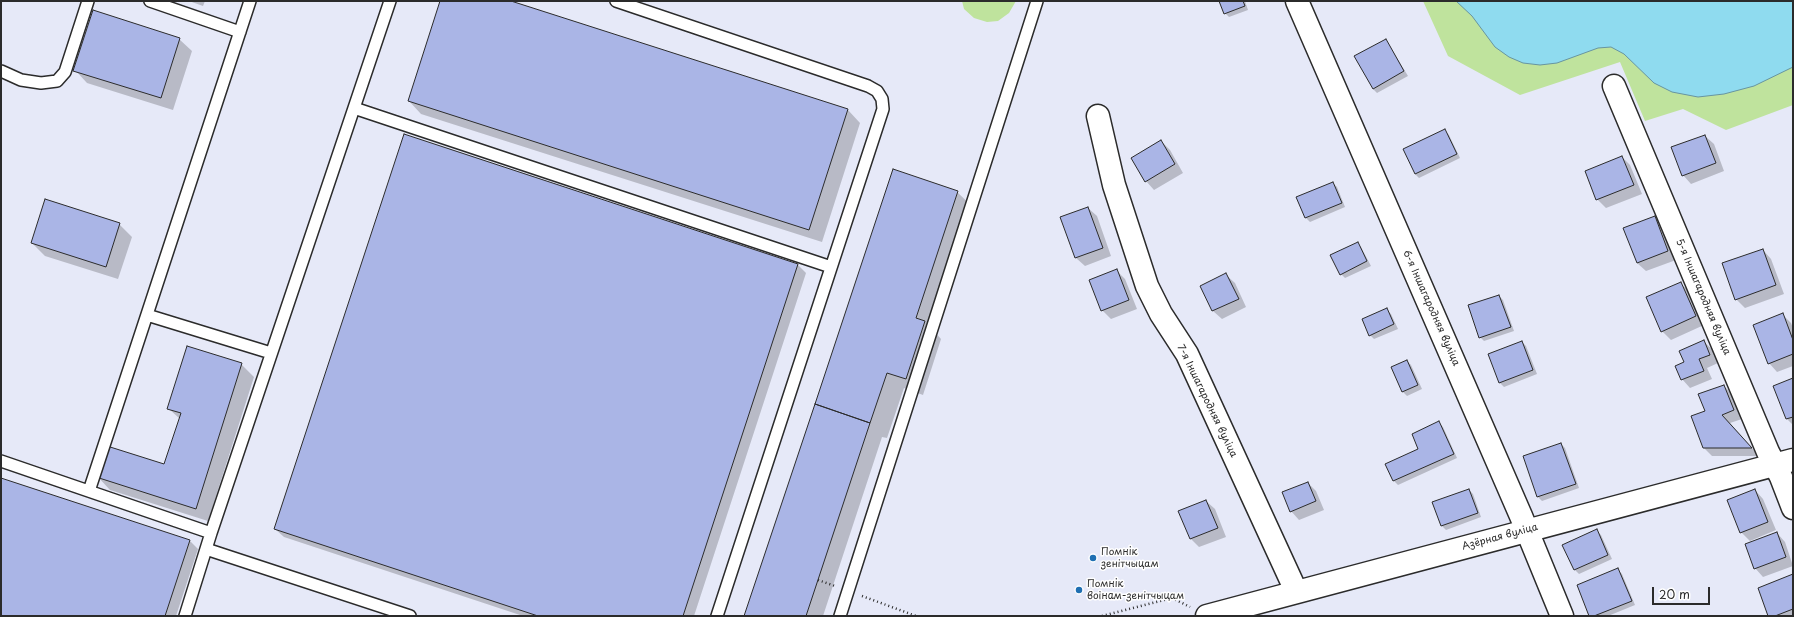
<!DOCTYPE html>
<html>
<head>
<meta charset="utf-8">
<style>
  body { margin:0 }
  #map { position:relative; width:1794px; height:617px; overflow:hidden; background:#e6e9f8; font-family:"Playpen Sans",sans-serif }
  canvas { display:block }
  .frame { position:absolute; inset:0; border:2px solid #2b2b2b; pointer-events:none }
  .scale { position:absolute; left:1652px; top:587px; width:58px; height:18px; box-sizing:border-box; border:2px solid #2b2b2b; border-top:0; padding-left:5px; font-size:12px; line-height:14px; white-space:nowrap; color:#2b2b2b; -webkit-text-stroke:3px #fff; paint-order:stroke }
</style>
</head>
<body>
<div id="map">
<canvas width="1794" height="617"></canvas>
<div class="frame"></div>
<div class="scale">20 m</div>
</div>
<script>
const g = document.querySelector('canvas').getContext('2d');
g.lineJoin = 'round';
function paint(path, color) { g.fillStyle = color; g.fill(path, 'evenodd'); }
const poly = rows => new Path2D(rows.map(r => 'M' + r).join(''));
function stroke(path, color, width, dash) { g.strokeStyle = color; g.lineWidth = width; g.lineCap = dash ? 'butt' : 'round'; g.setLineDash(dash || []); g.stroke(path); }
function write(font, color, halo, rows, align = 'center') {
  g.font = font + ' "Playpen Sans",sans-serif'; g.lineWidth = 3; g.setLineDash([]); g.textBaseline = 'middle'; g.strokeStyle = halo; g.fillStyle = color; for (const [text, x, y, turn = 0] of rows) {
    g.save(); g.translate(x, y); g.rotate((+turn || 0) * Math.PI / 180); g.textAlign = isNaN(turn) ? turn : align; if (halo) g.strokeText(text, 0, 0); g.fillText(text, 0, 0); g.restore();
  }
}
paint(poly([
  [962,1,1016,1,1009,13,998,21,987,22,974,18,964,9],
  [1423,1,1793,1,1793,105,1726,130,1683,109,1645,121,1620,62,1520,95,1448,56]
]), '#bfe39d');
const water = poly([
  [1456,1,1793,1,1793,67,1754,86,1724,94,1698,97,1672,92,1654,83,1624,54,1611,47,1598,48,1557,63,1540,65,1523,63,1509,57,1495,47,1472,16,1456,1]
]);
paint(water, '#8fdbef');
stroke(water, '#6795a1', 1);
paint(poly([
  [189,1,205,1,203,6],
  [441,1,507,1,848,110,860,123,822,242,421,114,409,101],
  [1220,1,1245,1,1248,10,1229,17,1225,13],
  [179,39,192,51,173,110,87,83,75,70],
  [1386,40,1408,76,1377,93,1373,89],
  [1445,131,1449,135,1460,158,1419,178,1415,174],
  [1705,136,1714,144,1724,171,1691,184,1683,175],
  [1161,141,1170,150,1183,173,1154,190,1146,181],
  [1622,157,1630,165,1642,194,1606,208,1597,199],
  [1333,183,1337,187,1345,207,1310,222,1306,218],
  [957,192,974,208,933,330,941,339,923,395,904,388,887,438,882,437,823,616,745,616],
  [1088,208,1097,216,1111,256,1085,266,1076,258],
  [1655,217,1664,226,1676,260,1646,271,1637,263],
  [119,224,132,237,118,279,45,256,32,243],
  [1357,243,1361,247,1371,266,1345,278,1341,274],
  [1763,250,1771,259,1784,294,1745,308,1736,299],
  [798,265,806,273,694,616,523,616,284,537,275,529],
  [1116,270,1125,279,1137,309,1111,319,1102,310],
  [1226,275,1235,283,1246,307,1222,319,1213,311,1201,287],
  [1680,283,1689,291,1704,325,1671,340,1662,331],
  [1499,296,1503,300,1514,331,1484,341,1480,337],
  [1387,310,1391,314,1398,329,1374,339,1370,335],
  [1782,314,1791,323,1793,328,1793,366,1777,372,1769,363],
  [1522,342,1526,346,1537,374,1504,387,1500,383],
  [1704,342,1713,350,1718,363,1707,368,1712,379,1690,388,1682,379],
  [1407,361,1411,365,1422,389,1407,396,1403,392,1392,368],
  [241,364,254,377,208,521,110,490,98,477,165,465,180,419,168,408],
  [1793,379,1793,425,1787,419,1774,386],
  [1724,386,1732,394,1742,419,1730,423,1759,456,1712,456,1704,448,1706,412],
  [1439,422,1443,427,1457,458,1398,485,1394,481,1420,450],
  [1561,444,1565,448,1579,488,1542,501,1538,497,1524,456],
  [1,479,190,541,198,549,176,616,1,616],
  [1308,483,1316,491,1324,510,1299,520,1291,511],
  [1469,490,1473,494,1481,517,1446,530,1442,526],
  [1755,490,1763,499,1776,530,1750,541,1741,532],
  [1206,501,1215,509,1226,537,1199,547,1191,539,1179,512],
  [1597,531,1601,535,1612,559,1579,574,1575,570],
  [1777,533,1785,542,1793,566,1763,577,1755,568],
  [1618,570,1622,574,1635,605,1608,616,1591,616],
  [1793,575,1793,616,1770,616]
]), '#0003');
const building = poly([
  [440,1,511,1,848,109,809,230,408,101,440,1],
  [1219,1,1243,1,1245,6,1224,14,1219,1],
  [93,10,180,38,161,98,73,71,93,10],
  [1386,39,1404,71,1373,89,1354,56,1386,39],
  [1445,129,1457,154,1415,174,1403,149,1445,129],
  [404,134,798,264,683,616,538,616,274,529,404,134],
  [1705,135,1716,163,1682,176,1671,147,1705,135],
  [1161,140,1175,164,1145,182,1131,158,1161,140],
  [1622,156,1634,185,1596,200,1585,171,1622,156],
  [893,169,958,191,916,318,925,321,906,379,887,373,870,423,815,404,893,169],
  [1333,182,1342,203,1305,218,1296,197,1333,182],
  [45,199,120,223,106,267,31,243,45,199],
  [1088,207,1103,248,1075,258,1060,217,1088,207],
  [1655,216,1668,251,1637,263,1623,228,1655,216],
  [1358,242,1367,261,1340,275,1330,255,1358,242],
  [1763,249,1776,285,1735,300,1722,263,1763,249],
  [1117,269,1129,300,1101,311,1089,280,1117,269],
  [1226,273,1239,299,1212,311,1200,286,1226,273],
  [1681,282,1696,316,1661,332,1646,297,1681,282],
  [1499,295,1511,327,1479,338,1468,305,1499,295],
  [1387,308,1394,324,1369,336,1362,319,1387,308],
  [1783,313,1793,340,1793,354,1768,364,1753,325,1783,313],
  [1704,340,1710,355,1699,359,1704,371,1681,380,1675,366,1684,362,1679,351,1704,340],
  [1522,341,1533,370,1499,383,1488,354,1522,341],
  [187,346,242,363,196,509,96,477,107,446,164,464,181,413,167,409,187,346],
  [1407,360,1418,385,1402,392,1391,367,1407,360],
  [1793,378,1793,417,1786,419,1773,386,1793,378],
  [1724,385,1734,410,1722,415,1752,448,1703,448,1691,416,1705,411,1698,394,1724,385],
  [815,404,870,423,806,616,744,616,815,404],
  [1439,421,1454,454,1393,481,1385,464,1418,449,1412,434,1439,421],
  [1561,443,1576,484,1537,497,1523,456,1561,443],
  [1,478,190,540,165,616,1,616,1,478],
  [1308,482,1316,501,1290,512,1282,492,1308,482],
  [1469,489,1478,513,1441,526,1432,502,1469,489],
  [1755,489,1768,522,1740,533,1727,500,1755,489],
  [1206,500,1218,528,1190,539,1178,511,1206,500],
  [1597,529,1608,555,1574,570,1562,545,1597,529],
  [1777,532,1786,557,1754,569,1745,544,1777,532],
  [1618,568,1632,601,1594,616,1589,616,1577,585,1618,568],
  [1793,574,1793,609,1775,616,1768,616,1758,588,1793,574]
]);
paint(building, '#aab5e6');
stroke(building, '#2b2b2b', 1);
const service = poly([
  [150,1,240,32],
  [616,1,868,86,877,91,882,99,883,109,717,616],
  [1,71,21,80,41,83,57,81,65,72,88,1],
  [354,108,831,267],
  [147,315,271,353],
  [1,461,211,533,206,549],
  [89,491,250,1],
  [211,533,390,1],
  [185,616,206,549,410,616],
  [840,616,1037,1]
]);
const minor = poly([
  [1297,1,1521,516,1562,616],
  [1614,86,1768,452,1781,477,1793,508],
  [1098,116,1114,185,1147,286,1161,314,1187,354,1296,591]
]);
const tertiary = poly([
  [1207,616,1793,460]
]);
stroke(service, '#2b2b2b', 14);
stroke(minor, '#2b2b2b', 25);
stroke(tertiary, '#2b2b2b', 25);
stroke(poly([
  [818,580,835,586],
  [862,596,916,616],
  [1102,616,1172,598,1190,607]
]), '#2b2b2b', 2.5, [1, 3]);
stroke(service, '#fff', 11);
stroke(minor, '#fff', 22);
stroke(tertiary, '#fff', 22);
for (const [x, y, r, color] of [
  [1093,558,4,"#1f6fb2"],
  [1079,590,4,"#1f6fb2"]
]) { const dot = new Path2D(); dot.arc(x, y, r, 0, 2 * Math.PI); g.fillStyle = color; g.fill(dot); stroke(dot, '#fff', 1.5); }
write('10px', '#2b2b2b', '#fff', [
  ["5-я Іншагародняя вуліца",1703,297,67],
  ["6-я Іншагародняя вуліца",1431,308,66],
  ["7-я Іншагародняя вуліца",1207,401,64],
  ["Азёрная вуліца",1500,537,-15]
]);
write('10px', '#2b2b2b', '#fff', [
  ["Помнік",1101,552],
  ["зенітчыцам",1101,564],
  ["Помнік",1087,584],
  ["воінам-зенітчыцам",1087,596]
], 'left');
</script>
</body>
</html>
